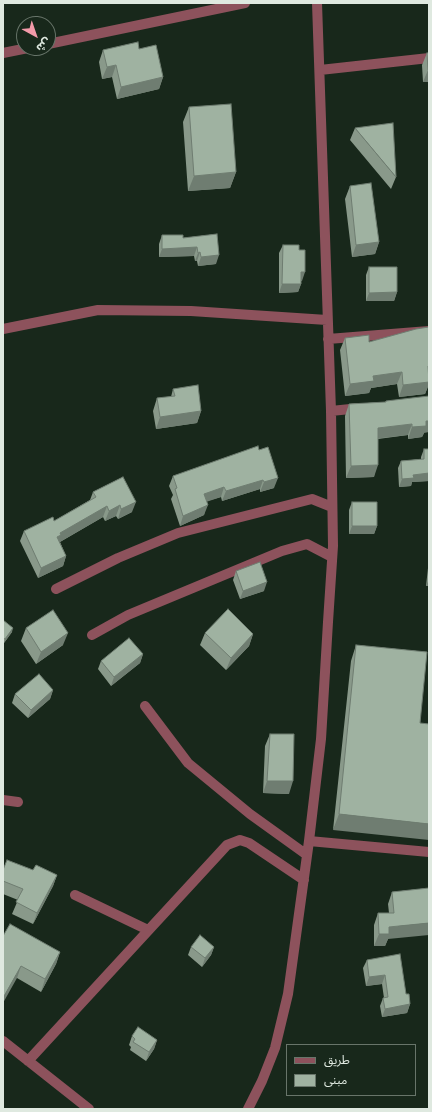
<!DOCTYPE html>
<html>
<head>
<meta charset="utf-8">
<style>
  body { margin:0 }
  #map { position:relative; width:432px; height:1112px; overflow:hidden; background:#18281b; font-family:"Work Sans","Noto Sans Arabic",sans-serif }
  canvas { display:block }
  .frame { position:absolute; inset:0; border:4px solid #dfe9e0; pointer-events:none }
  .legend { position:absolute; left:286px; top:1044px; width:130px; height:52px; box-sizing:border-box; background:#18281b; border:1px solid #68756a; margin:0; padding:5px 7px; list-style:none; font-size:12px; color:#dfe9e0 }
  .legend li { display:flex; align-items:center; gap:8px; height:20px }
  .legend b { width:20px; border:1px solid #68756a }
  .north { position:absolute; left:16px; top:16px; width:40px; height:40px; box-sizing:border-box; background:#18281b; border:1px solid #68756a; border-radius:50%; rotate:140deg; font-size:11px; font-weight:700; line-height:16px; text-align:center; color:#dfe9e0 }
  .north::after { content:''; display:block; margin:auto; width:14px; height:18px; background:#f39aa9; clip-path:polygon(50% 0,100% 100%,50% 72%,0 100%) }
</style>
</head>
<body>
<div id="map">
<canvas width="432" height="1112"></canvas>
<div class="frame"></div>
<ul class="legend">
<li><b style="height:5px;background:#8d525c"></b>طريق</li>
<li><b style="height:11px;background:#9fb2a1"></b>مبنى</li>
</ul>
<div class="north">ش</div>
</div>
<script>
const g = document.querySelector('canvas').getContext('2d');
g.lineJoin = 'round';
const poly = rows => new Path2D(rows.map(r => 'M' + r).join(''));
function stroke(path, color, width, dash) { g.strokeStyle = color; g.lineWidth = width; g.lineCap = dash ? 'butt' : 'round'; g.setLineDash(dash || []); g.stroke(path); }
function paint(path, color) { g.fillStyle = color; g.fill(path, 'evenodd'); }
stroke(poly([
  [48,44,245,3],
  [3,53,28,48],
  [320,70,429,58],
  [3,329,98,310,191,311,327,320],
  [328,339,429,331],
  [331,411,360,408],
  [56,589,118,558,178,533,312,499,332,507],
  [92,635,128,615,282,551,307,544,332,557],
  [145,706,188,763,250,814,307,855],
  [3,800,18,802],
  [309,841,429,852],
  [75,895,148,930],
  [3,1041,89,1109],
  [28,1061,227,845,240,840,249,843,304,880],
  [248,1109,262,1081,275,1048,288,994,309,841,321,739,328,622,333,546,331,411,317,3]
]), '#8d525c', 10);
paint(poly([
  [139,49,163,77,159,89,117,99,112,77,102,79,99,62,103,50],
  [427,53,429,82,423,82,422,65],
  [189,107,236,172,230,188,188,191,183,122],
  [355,128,396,177,391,189,350,140],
  [350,186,379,242,375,254,352,257,345,199],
  [217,234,216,264,198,266,197,261,195,261,194,256,159,257,159,244,162,235,183,238],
  [283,245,302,281,301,281,301,284,298,292,279,293,279,253],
  [369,267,397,292,394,301,366,301,366,275],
  [429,327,429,384,425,394,399,397,397,384,371,388,369,393,345,396,340,350,345,338,369,342],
  [173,389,201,411,197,423,156,429,153,411,157,398,171,397],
  [386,401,424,433,422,437,408,439,408,435,378,439,374,477,346,478,345,416,349,404,385,402],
  [424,449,429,481,412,482,411,486,399,487,398,468,401,461,421,459,421,457],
  [259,450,274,488,260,492,260,489,222,501,221,497,207,501,204,515,180,526,171,499,173,495,169,486,173,476],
  [123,477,132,512,118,519,116,516,105,521,103,517,60,542,66,556,63,566,38,578,20,541,24,531,54,521,90,500,93,492],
  [352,502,377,526,374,534,349,534,349,510],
  [429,559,429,586,426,586],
  [236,571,264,591,240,599,233,580],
  [3,620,12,632,4,643,3,643],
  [26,628,63,645,36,664,21,641],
  [205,633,253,634,249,646,226,670,200,645],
  [356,645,427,652,333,830,351,661],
  [143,654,140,663,111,686,98,669,101,661],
  [53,690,50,699,28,718,12,703,15,694],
  [270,734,289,794,263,793,265,746],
  [3,870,57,875,53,886,33,924,12,914,18,900,3,894],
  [429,888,388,939,385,946,374,946,374,925,378,913,389,913,388,904,392,892],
  [3,936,60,952,56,964,41,992,17,978],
  [191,947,214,947,211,955,202,967,188,955],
  [367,960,406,994,410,1004,407,1013,382,1017,380,1006,383,998,384,998,382,984,366,986,363,968],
  [132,1036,157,1040,154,1049,146,1061,130,1050,131,1047,129,1045]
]), '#89998a');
paint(poly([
  [116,65,112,77,102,79,107,67],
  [428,70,429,70,429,82,423,82],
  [163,77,159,89,117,99,121,87],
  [236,172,230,188,188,191,194,176],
  [379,242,375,254,352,257,356,245],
  [197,247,194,256,159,257,162,249],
  [200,252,197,261,195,261,198,253],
  [219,255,216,264,198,266,201,257],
  [301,272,305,272,302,281,298,281],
  [282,284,301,284,298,292,279,293],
  [397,292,394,301,366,301,369,293],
  [402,372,397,384,371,388,369,393,345,396,350,384,373,376],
  [429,382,429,384,425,394,399,397,403,385],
  [201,411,197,423,156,429,160,417],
  [426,421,429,421,429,432,424,433,422,437,408,439,412,427],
  [412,424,408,435,373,439,378,428],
  [378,465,374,477,346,478,351,466],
  [429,473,429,481,412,482,411,486,399,487,402,479,413,475],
  [278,478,274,488,260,492,264,482],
  [263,480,260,489,222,501,226,491],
  [224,487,221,497,200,504,204,494],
  [136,502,132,512,118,519,121,509],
  [120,505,116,516,105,521,109,511],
  [208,505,204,515,180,526,183,516],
  [107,506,103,517,58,543,57,537,60,533],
  [352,526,377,526,374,534,349,534],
  [66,556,63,566,38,578,41,568],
  [429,579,429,586,426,586],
  [267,582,264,591,240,599,243,591],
  [13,628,12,632,4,643,5,639],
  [68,633,63,645,36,664,41,652],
  [253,634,249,646,226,670,231,658],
  [143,654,140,663,111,686,114,677],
  [53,690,50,699,28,718,31,710],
  [267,781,293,781,289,794,263,793],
  [339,814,429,824,429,840,333,830],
  [57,875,53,886,33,924,37,913],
  [429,923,429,935,388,939,385,946,374,946,379,934,389,927],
  [214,947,211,955,202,967,205,958],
  [60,952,56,964,41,992,45,979],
  [21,966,17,978,3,1003,3,998],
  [385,975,382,984,366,986,369,977],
  [410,1004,407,1013,382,1017,385,1009],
  [157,1040,154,1049,146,1061,149,1052]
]), '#6f7d71');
const building = poly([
  [138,42,139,49,156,45,163,77,121,87,116,65,107,67,103,50,138,42],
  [427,53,429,53,429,70,428,70,427,53],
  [231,104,236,172,194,176,189,107,231,104],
  [393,123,396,177,355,128,393,123],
  [371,183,379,242,356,245,350,186,371,183],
  [217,234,219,255,201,257,200,252,198,253,197,247,162,249,162,235,183,235,183,238,217,234],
  [283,245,299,245,299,250,305,250,305,272,301,272,301,284,282,284,283,245],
  [369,267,397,267,397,292,369,293,369,267],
  [429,327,429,366,428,366,429,382,403,385,402,372,373,376,374,381,350,384,345,338,369,335,369,342,416,329,429,327],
  [198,385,201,411,160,417,157,398,175,396,173,389,198,385],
  [429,396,429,421,426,421,426,426,412,427,412,424,378,428,378,465,351,466,349,404,386,402,386,401,429,396],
  [258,446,259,450,268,447,278,478,264,482,263,480,226,491,224,487,204,494,208,505,183,516,175,489,177,488,173,476,258,446],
  [424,449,429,449,429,473,413,475,414,478,402,479,401,461,424,459,424,449],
  [123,477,136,502,121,509,120,505,109,511,107,506,60,533,61,535,57,537,66,556,41,568,24,531,53,517,54,521,96,497,93,492,123,477],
  [352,502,377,502,377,526,352,526,352,502],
  [260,562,267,582,243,591,236,571,260,562],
  [228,609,253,634,231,658,205,633,228,609],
  [53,610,68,633,41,652,26,628,53,610],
  [3,620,13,628,5,639,3,638,3,620],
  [129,638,143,654,114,677,101,661,129,638],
  [356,645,427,652,420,723,429,724,429,824,339,814,356,645],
  [39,674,53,690,31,710,15,694,39,674],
  [270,734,294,734,293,781,267,781,270,734],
  [7,860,33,870,36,865,57,875,37,913,16,902,23,889,3,881,3,870,7,860],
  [429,888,429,923,389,927,389,934,379,934,378,913,394,913,392,892,429,888],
  [10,924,60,952,45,979,21,966,3,998,3,936,10,924],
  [200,935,214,947,205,958,191,947,200,935],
  [400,954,406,994,409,994,410,1004,385,1009,383,998,388,997,385,975,369,977,367,960,400,954],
  [138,1027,157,1040,149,1052,133,1042,135,1039,132,1036,138,1027]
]);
paint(building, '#9fb2a1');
stroke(building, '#6f7d71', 1);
</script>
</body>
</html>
